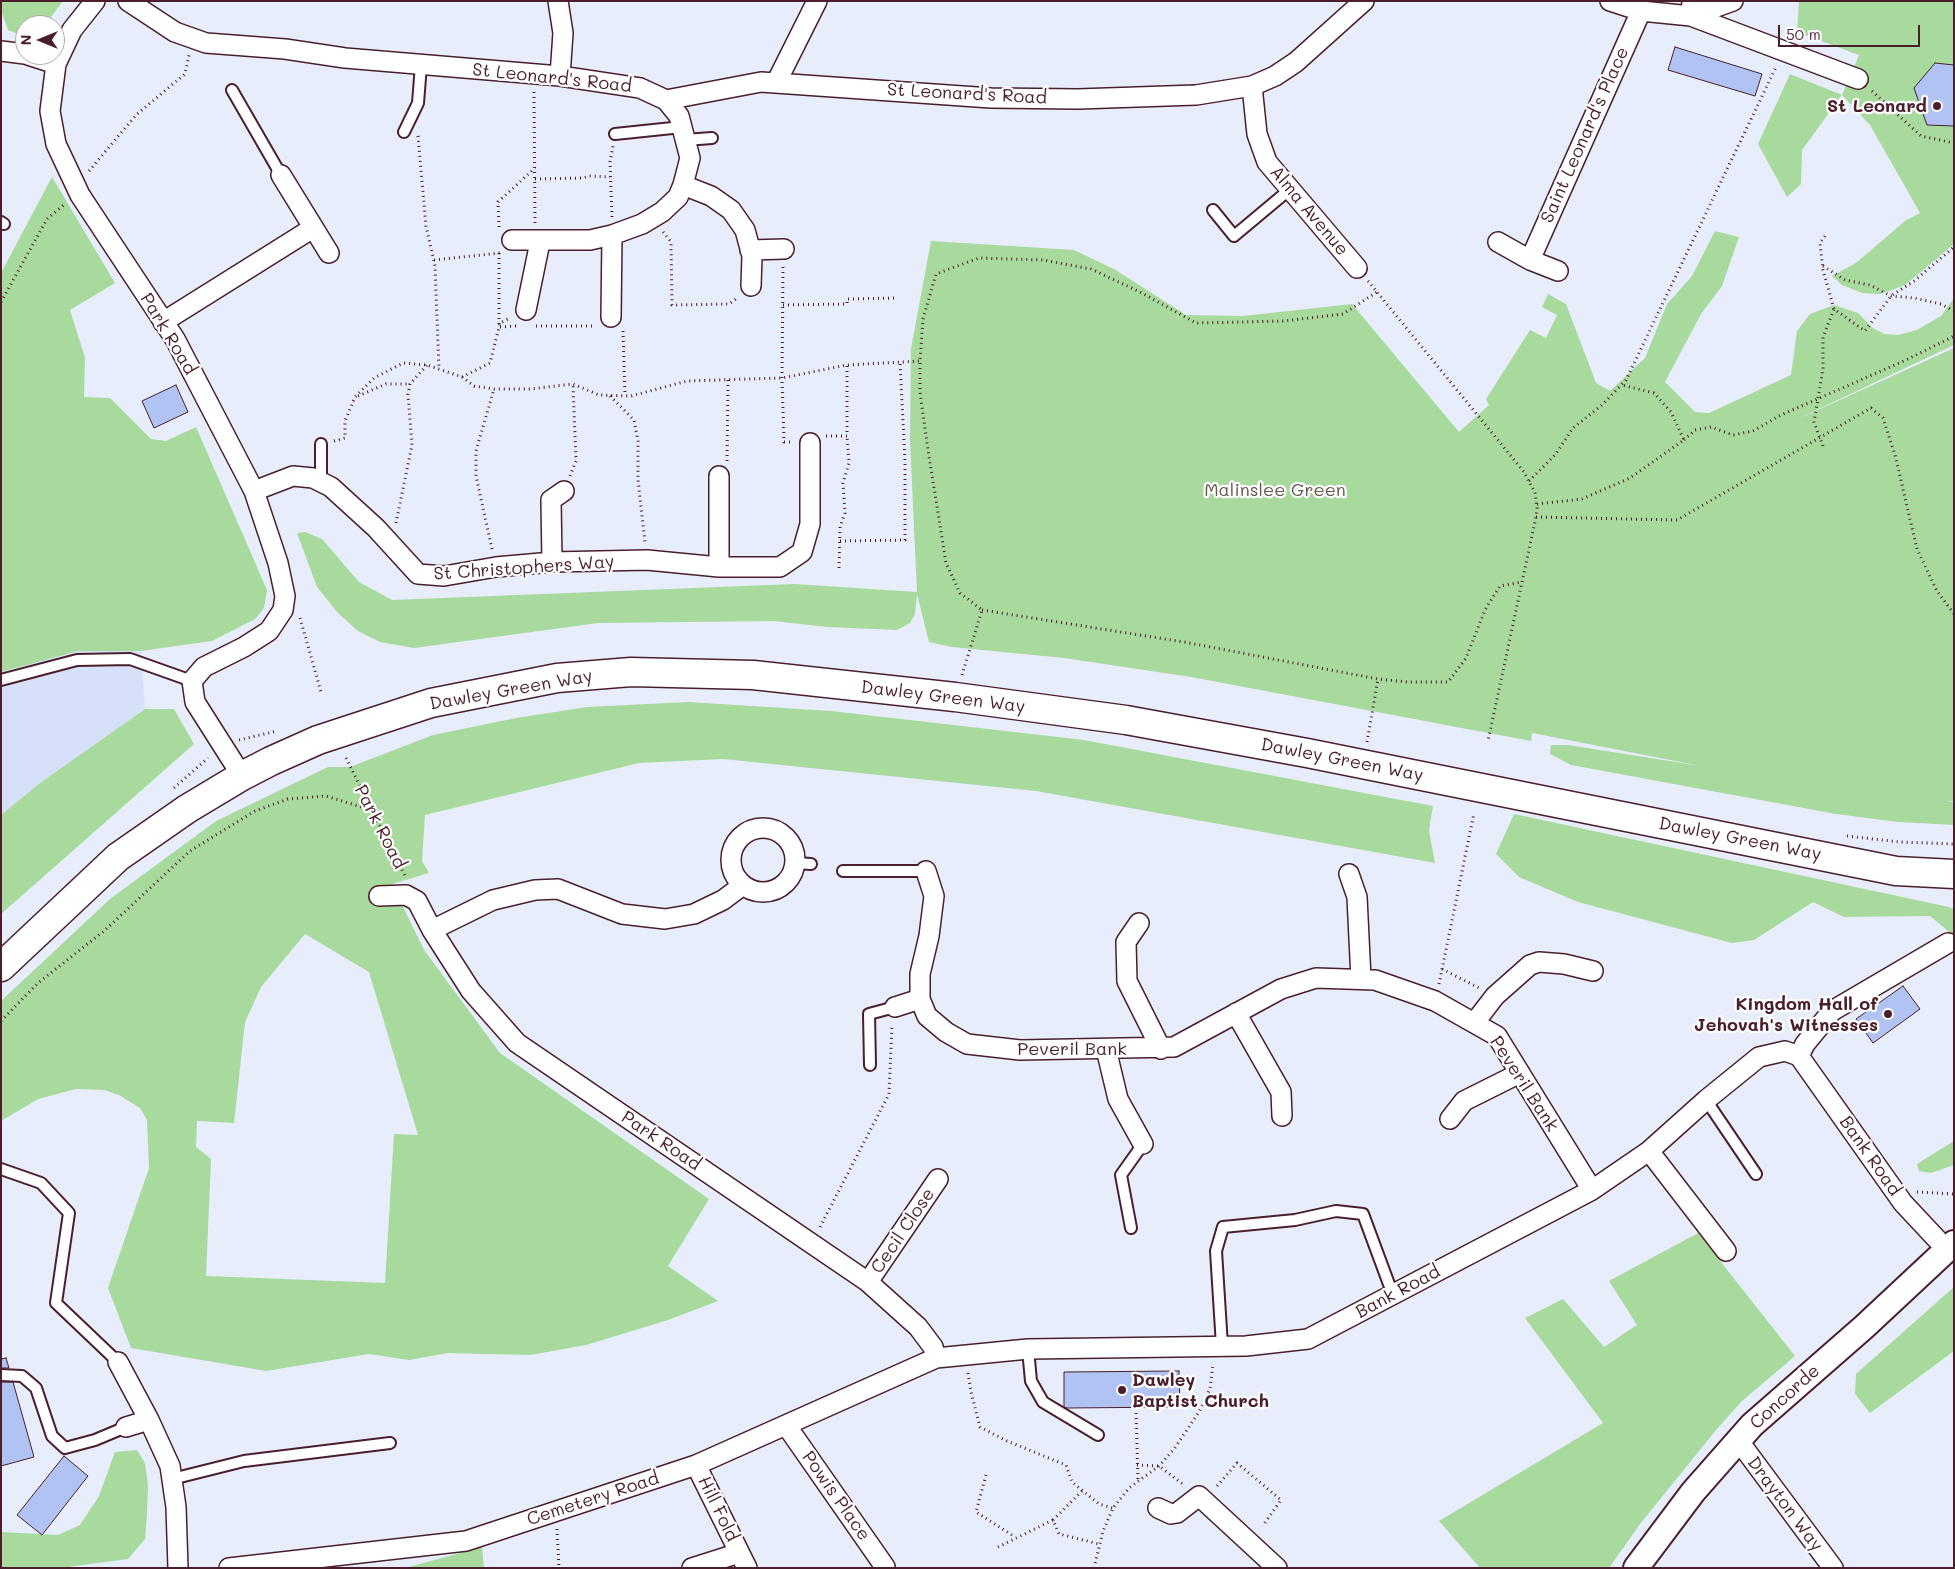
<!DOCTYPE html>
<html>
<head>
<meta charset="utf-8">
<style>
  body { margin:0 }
  #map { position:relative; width:1955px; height:1569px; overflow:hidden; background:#e7edfb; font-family:Mali,sans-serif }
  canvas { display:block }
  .frame { position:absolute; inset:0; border:2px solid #4a1f2b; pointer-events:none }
  .north { position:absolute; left:15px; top:15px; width:50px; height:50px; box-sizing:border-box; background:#fff; border:1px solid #b7a5aa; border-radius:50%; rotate:270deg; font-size:14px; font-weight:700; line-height:20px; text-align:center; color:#4a1f2b }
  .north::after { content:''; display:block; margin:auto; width:18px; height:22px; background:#4a1f2b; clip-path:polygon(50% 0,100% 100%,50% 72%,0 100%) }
  .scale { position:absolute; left:1778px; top:25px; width:142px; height:22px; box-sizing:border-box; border:2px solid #4a1f2b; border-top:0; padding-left:6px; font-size:15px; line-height:18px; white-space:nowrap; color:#4a1f2b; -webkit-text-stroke:4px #fff; paint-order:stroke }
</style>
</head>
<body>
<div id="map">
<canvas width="1955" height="1569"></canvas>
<div class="frame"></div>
<div class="north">N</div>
<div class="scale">50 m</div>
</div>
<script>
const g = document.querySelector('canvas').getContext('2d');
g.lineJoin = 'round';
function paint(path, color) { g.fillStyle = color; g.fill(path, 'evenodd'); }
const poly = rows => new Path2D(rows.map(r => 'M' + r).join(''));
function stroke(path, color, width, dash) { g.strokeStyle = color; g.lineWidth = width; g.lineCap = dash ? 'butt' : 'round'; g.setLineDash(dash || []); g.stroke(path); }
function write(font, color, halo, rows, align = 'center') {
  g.font = font + ' Mali,sans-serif'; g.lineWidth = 4.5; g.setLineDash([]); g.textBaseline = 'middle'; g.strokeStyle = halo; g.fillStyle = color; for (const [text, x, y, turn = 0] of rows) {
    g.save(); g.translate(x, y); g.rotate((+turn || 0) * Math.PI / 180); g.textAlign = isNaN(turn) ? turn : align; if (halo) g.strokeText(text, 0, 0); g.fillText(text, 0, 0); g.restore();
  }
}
paint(poly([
  [78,651,141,651,145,709,40,783,1,815,1,672]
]), '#d6e0f8');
paint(poly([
  [1,1,63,1,45,25,25,25,25,37,8,30,1,10],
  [1799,1,1954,1,1954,244,1905,285,1889,291,1879,294,1862,293,1842,285,1832,276,1856,263,1905,221,1920,213,1870,125,1842,95,1802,150,1801,184,1787,197,1758,144,1790,74,1842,95,1859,55,1797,32],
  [52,177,115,283,70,310,85,358,84,397,110,398,151,439,166,441,196,427,267,590,264,608,255,619,212,641,141,651,78,651,1,672,1,273],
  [1715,231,1739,237,1722,286,1701,314,1665,382,1695,412,1709,413,1791,375,1797,331,1810,314,1834,305,1858,313,1873,328,1884,334,1898,335,1917,330,1941,316,1954,298,1954,345,1787,424,1954,348,1954,801,1946,801,1954,802,1954,825,1898,822,1836,814,1571,765,1550,754,1551,745,1568,745,1701,766,1532,733,1531,741,1191,677,1064,658,952,647,929,642,917,594,915,614,910,623,897,630,827,627,774,621,598,623,414,648,380,642,358,631,338,613,317,587,297,533,305,532,322,539,359,582,392,600,794,584,917,592,910,440,911,349,931,241,1074,250,1114,269,1186,315,1243,316,1352,304,1459,432,1489,405,1486,399,1530,330,1546,338,1557,315,1542,307,1548,294,1566,304,1596,383,1610,391,1645,358,1667,304,1692,276],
  [688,702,831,711,1084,740,1433,806,1429,830,1435,863,1036,791,723,759,639,763,425,815,422,861,429,873,392,884,424,950,500,1053,709,1199,668,1266,718,1301,668,1320,586,1345,530,1355,448,1353,409,1360,369,1354,266,1371,131,1348,108,1288,149,1168,147,1120,140,1108,119,1095,104,1090,76,1089,38,1099,1,1121,1,1001,110,899,216,821,328,767,350,767,433,735,516,718,587,707],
  [305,934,369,972,418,1135,394,1134,385,1283,206,1276,211,1159,196,1147,197,1121,234,1123,245,1022,261,987],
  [145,709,174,709,194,744,1,914,1,815,40,783],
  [1514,814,1949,907,1954,909,1954,936,1930,916,1844,917,1813,902,1754,940,1732,943,1578,902,1519,877,1496,854],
  [1954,1141,1954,1165,1931,1173,1919,1171,1917,1164],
  [1698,1233,1795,1356,1742,1401,1716,1430,1640,1524,1609,1568,1480,1568,1439,1521,1603,1423,1525,1318,1563,1299,1604,1347,1637,1325,1609,1281],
  [1954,1287,1954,1351,1870,1413,1855,1394,1856,1374],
  [137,1450,145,1463,148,1485,147,1513,145,1539,128,1559,68,1567,1,1568,1,1532,58,1535,80,1525,99,1496,115,1452],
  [482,1547,484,1568,405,1568]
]), '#a7da9c');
const building = poly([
  [1675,47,1762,74,1755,96,1668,70,1675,47],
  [1935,63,1954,65,1954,126,1927,125,1914,88,1935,63],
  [176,385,188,412,154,428,142,401,176,385],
  [1903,986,1920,1009,1873,1043,1856,1019,1903,986],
  [6,1358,9,1368,1,1368,1,1359,6,1358],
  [1179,1371,1180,1407,1067,1408,1064,1407,1064,1372,1179,1371],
  [1,1382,13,1382,34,1457,1,1466,1,1382],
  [64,1456,88,1476,42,1535,17,1515,64,1456]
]);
paint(building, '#b0c3f2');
stroke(building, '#4a1f2b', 1);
const service = poly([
  [232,90,281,175],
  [404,132,418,103,421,65],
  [615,134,682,127],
  [685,140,712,138],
  [1213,210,1234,236,1289,190],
  [1,222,4,224],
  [321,482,321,444],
  [1,680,77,660,130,659,192,681],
  [795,863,811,864],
  [843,871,926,871],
  [870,1065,869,1014,895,1007],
  [1706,1100,1756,1174],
  [1,1169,41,1183,69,1213,56,1303,118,1362],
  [1131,1228,1121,1175,1143,1144],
  [1222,1346,1216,1251,1223,1227,1295,1220,1336,1211,1363,1214,1393,1295],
  [1028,1349,1031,1381,1043,1402,1098,1435],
  [1,1375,22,1376,36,1388,52,1436,65,1448,95,1440,126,1427],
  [172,1479,244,1461,390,1443]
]);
const minor = poly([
  [95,1,72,30,56,64,50,111,56,144,80,195,175,339,254,491,278,563,285,596,283,610,269,631,244,647,204,667,192,681,195,702,242,776],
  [128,1,175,32,206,43,285,49,345,58,560,76,640,88,666,100,761,82,991,98,1078,99,1196,95,1252,86],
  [558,1,563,33,560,76],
  [1610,1,1641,11,1691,16,1733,1],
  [1692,1,1691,16,1858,79],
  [1,51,25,54],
  [28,55,56,64],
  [776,83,817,1],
  [281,175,329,253],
  [683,185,711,196,731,210,745,230,752,256,751,286],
  [512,240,590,240,612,235,642,224,662,212,678,197,683,185,690,158,679,116,666,100],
  [1498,242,1530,260,1558,271],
  [750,250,784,249],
  [1530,260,1641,11],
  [1357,268,1267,162,1257,134,1252,86,1275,76,1296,62,1364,1],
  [526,310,540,242],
  [611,317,612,235],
  [163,322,313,228],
  [719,476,719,567],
  [254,491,293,476,313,478,331,487,376,528,418,574,444,576,496,567,552,562,647,560,719,567,780,567,802,552,810,524,810,443],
  [552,562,551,500,564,491],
  '731 860a32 32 0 1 1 64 0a32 32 0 1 1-64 0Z',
  [926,871,934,896,929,936,920,974,920,999,927,1016,946,1032,967,1044,1020,1050,1174,1047,1281,989,1316,978,1375,980,1435,1001,1497,1036,1592,1190],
  [1349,874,1357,897,1361,979],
  [379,896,406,895,417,901,432,930,471,991,517,1043,868,1282,918,1327,933,1347,936,1358],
  [1139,923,1126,942,1127,981,1161,1049],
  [432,930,493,900,535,890,558,889,622,914,665,919,694,914,723,900,743,885],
  [895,1007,920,999],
  [1236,1013,1281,1092,1282,1116],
  [1475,1022,1495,996,1530,965,1539,962,1564,964,1593,971],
  [1106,1049,1118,1099,1143,1144],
  [1799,1056,1805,1044,1832,1011,1948,943],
  [1450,1119,1464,1101,1520,1073],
  [1649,1151,1726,1251],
  [868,1282,938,1179],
  [118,1362,149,1420,170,1466,176,1507,178,1568],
  [786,1425,885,1567],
  [126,1427,149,1420],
  [1738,1440,1833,1568],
  [696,1465,747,1568],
  [1158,1508,1171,1514,1177,1513,1199,1496,1277,1568],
  [229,1568,466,1541,696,1465,936,1358,1028,1349,1246,1346,1308,1339,1592,1190,1649,1151,1706,1100,1759,1057,1785,1051,1799,1056,1903,1203,1947,1250],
  [692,1568,739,1553]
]);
const tertiary = poly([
  [1636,1568,1693,1492,1752,1425,1864,1327,1954,1243]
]);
const secondary = poly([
  [1,967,118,857,187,809,242,776,271,761,318,740,431,703,557,678,631,672,753,675,955,697,1126,720,1307,753,1896,871,1954,874]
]);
stroke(service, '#4a1f2b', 14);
stroke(minor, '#4a1f2b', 22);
stroke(tertiary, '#4a1f2b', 28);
stroke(secondary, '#4a1f2b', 31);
stroke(poly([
  [1872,91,1921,136,1954,143],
  [534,92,535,223],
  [418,136,426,226,435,266,439,369],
  [89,171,136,115,185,74,189,55],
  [535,179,583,178,589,176,610,177],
  [612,217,610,162,613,146],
  [499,227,498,202,535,168],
  [663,232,671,242,672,305,729,304,737,298],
  [1825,236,1820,243,1823,270,1834,309,1865,331,1891,296,1914,281,1954,247],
  [499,253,499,327,517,326],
  [434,260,500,253],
  [1823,266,1845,280,1870,285,1891,296,1914,298,1941,304,1954,311],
  [783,267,782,378,784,442,793,442],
  [1368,281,1524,472,1535,493,1537,508,1536,517,1488,741],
  [1,302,47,219,66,203],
  [783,305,847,304,847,299,897,298],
  [536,326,595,326],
  [623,331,625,396],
  [462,377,490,363,500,323,510,318],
  [358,396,386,384,410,384],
  [610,396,634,420,638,441,638,480,645,542],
  [826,436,847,436,847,365],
  [1684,440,1695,430,1711,427,1733,435,1753,431,1781,415,1906,360,1954,336],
  [334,441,345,438,345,421,355,397,374,378,403,363,427,365,462,377,474,386,494,389,530,389,573,384,599,395,631,396,687,381,782,378,847,365,920,361],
  [1823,446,1814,422,1823,369,1823,337,1834,309],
  [727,461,728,379],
  [570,476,576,461,573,385],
  [1529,481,1555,455,1573,428,1602,405,1626,380,1776,67],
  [1537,504,1582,499,1630,478,1684,440,1671,412,1654,393,1622,385],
  [1536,517,1677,520,1871,408,1883,418,1895,455,1917,549,1937,591,1954,614],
  [396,523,412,445,408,394,410,384,427,365],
  [840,541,905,540,905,461,900,362],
  [492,549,476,476,476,451,494,389],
  [839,568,840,527,845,513,843,483,849,463,847,436],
  [982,610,1184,642,1378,679,1408,682,1448,682,1466,658,1485,610,1500,586,1522,582],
  [300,618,321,692],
  [962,675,982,610,960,593,946,563,928,450,920,392,920,361,923,319,936,274,979,258,1043,260,1091,269,1140,292,1196,323,1284,321,1343,314,1377,292],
  [239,740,277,731],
  [1367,742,1378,679],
  [346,758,405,876],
  [174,788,208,758],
  [1847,836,1900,842,1954,844],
  [1442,969,1479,988],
  [1439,984,1474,813],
  [1,1021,38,983,104,931,190,851,255,811,288,799,326,796,371,810],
  [1917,1192,1954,1194],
  [820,1227,889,1094,892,1025],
  [968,1373,971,1392,980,1427,1007,1441,1066,1465,1072,1482,1099,1504,1113,1508],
  [1136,1408,1138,1482],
  [1137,1465,1159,1466,1184,1485],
  [986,1475,976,1512,1015,1537],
  [1217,1486,1237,1463,1281,1500,1264,1524],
  [1053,1520,1083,1490],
  [557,1529,559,1568],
  [998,1547,1053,1520,1059,1534,1099,1544],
  [1094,1568,1103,1531,1113,1508,1129,1488,1159,1466,1174,1449,1199,1412,1210,1389,1213,1364]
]), '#4a1f2b', 3, [1, 4]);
stroke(service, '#fff', 10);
stroke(minor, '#fff', 19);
stroke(tertiary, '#fff', 24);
stroke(secondary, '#fff', 28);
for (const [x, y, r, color] of [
  [1937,106,5,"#4a1f2b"],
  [1888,1014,5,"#4a1f2b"],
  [1122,1390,5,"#4a1f2b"]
]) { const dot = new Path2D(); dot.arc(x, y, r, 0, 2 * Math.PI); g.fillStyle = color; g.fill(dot); stroke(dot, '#fff', 2); }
write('18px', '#4a1f2b', '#fff', [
  ["St Leonard's Road",552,78,6],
  ["St Leonard's Road",967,94,3],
  ["Saint Leonard's Place",1585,135,-66],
  ["Alma Avenue",1309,211,50],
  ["Park Road",168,334,59],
  ["St Christophers Way",524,568,-4],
  ["Dawley Green Way",511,690,-10],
  ["Dawley Green Way",943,697,7],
  ["Dawley Green Way",1342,760,11],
  ["Park Road",380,827,63],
  ["Dawley Green Way",1740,839,11],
  ["Peveril Bank",1072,1049],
  ["Peveril Bank",1524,1084,57],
  ["Park Road",661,1141,34],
  ["Bank Road",1870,1156,55],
  ["Cecil Close",903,1231,-56],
  ["Bank Road",1398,1292,-28],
  ["Concorde",1785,1397,-42],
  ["Powis Place",836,1496,55],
  ["Cemetery Road",593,1499,-18],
  ["Drayton Way",1785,1504,53],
  ["Hill Fold",718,1509,64]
]);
write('bold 18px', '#4a1f2b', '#fff', [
  ["St Leonard",1927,106],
  ["Kingdom Hall of",1878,1004],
  ["Jehovah's Witnesses",1878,1025],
  ["Dawley",1132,1380,"left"],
  ["Baptist Church",1132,1401,"left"]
], 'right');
write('18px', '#66574d', '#fff', [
  ["Malinslee Green",1275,490]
]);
</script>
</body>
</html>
